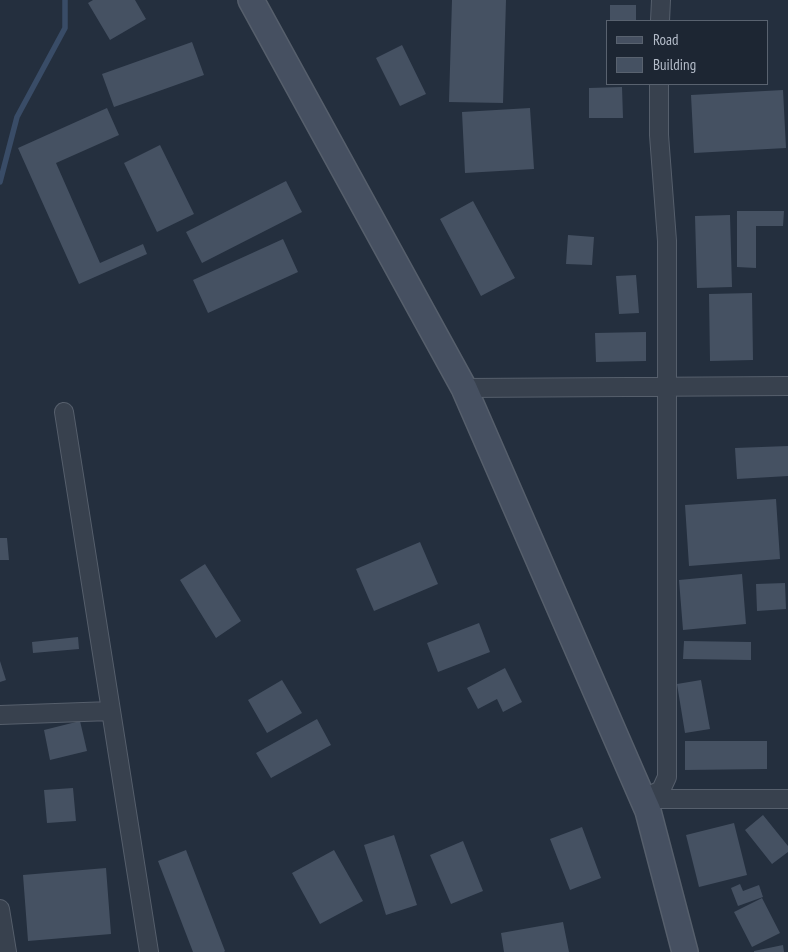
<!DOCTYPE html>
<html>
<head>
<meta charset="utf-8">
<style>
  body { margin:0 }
  #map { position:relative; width:788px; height:952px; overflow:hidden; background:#242f3e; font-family:"PT Sans Narrow",sans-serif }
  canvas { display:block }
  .legend { position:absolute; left:606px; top:20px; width:162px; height:65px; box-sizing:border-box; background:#1d2633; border:1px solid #59626f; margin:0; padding:6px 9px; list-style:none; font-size:15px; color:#b4bcc9 }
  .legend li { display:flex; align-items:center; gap:10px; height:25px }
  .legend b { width:25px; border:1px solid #59626f }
</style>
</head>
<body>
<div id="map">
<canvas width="788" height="952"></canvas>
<ul class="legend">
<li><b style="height:6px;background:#465061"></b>Road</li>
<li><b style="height:14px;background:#455162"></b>Building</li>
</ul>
</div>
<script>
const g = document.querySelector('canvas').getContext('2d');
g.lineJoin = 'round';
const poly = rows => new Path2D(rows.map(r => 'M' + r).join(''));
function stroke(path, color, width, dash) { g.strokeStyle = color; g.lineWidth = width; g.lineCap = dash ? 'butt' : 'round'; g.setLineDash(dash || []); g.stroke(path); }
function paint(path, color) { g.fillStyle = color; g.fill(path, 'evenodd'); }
stroke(poly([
  [0,182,17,117,65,28,65,0]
]), '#394c67', 5.5);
paint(poly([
  [93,0,135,0,146,19,110,40,88,3],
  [452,0,506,0,503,103,449,102],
  [610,5,636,5,636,21,610,21],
  [192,42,204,75,114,107,102,74],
  [402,45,426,94,400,106,376,58],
  [622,87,623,118,589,118,589,88],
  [783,90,786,148,694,153,691,95],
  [107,108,119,135,56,163,100,263,143,244,147,254,79,284,18,148],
  [530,108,534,169,465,173,462,112],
  [160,145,194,214,157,232,124,163],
  [286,181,302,212,202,263,186,232],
  [473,201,515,278,481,296,440,219],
  [737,211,784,211,783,226,756,226,756,268,737,267],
  [730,215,732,287,697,288,695,216],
  [568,235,594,237,592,265,566,264],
  [283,239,298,272,208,313,193,280],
  [636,275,639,313,619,314,616,276],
  [752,293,753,360,710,361,709,294],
  [646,332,646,361,596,362,595,333],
  [788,446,788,476,737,479,735,448],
  [776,499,780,559,689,566,685,505],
  [0,538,7,538,9,560,0,560],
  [420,542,438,584,374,611,356,569],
  [205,564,241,621,216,638,180,580],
  [742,574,746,624,683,630,679,580],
  [785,583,786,609,757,611,756,584],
  [479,623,490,652,438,672,427,643],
  [78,637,79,649,33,653,32,642],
  [684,641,751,642,751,660,683,659],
  [0,661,6,680,0,682],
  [505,668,522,702,503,712,497,699,478,709,467,688],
  [282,680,302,713,267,733,248,700],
  [701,680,710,729,685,733,677,684],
  [317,719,331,745,271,778,256,753],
  [80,721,87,751,50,760,44,730],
  [685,741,767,741,767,769,685,770],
  [73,788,76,821,47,823,44,790],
  [763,815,788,846,788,852,772,864,745,830],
  [734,823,747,875,699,887,686,835],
  [582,827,601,878,570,890,550,839],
  [394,835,417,905,386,915,364,845],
  [463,841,483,891,451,904,430,855],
  [186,850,225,951,224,952,193,952,158,861],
  [334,850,363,901,320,924,292,873],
  [106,868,111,934,28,941,23,875],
  [740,884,743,891,759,885,763,897,738,906,731,888],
  [762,898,780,933,752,947,734,912],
  [563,922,569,952,504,952,501,933],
  [783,945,784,952,754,952,754,951]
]), '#455162');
const street = poly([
  [660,21,661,0],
  [464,388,788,386],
  [64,412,149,952],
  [0,715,111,711],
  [643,799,661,790,667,777,667,241,659,135,659,84],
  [646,799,788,799],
  [0,909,7,952]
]);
const secondary = poly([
  [251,0,464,388,648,811,685,952]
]);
stroke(street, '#565f6c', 20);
stroke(secondary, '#565f6c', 28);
stroke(street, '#38414e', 18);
stroke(secondary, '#465061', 25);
</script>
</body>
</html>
